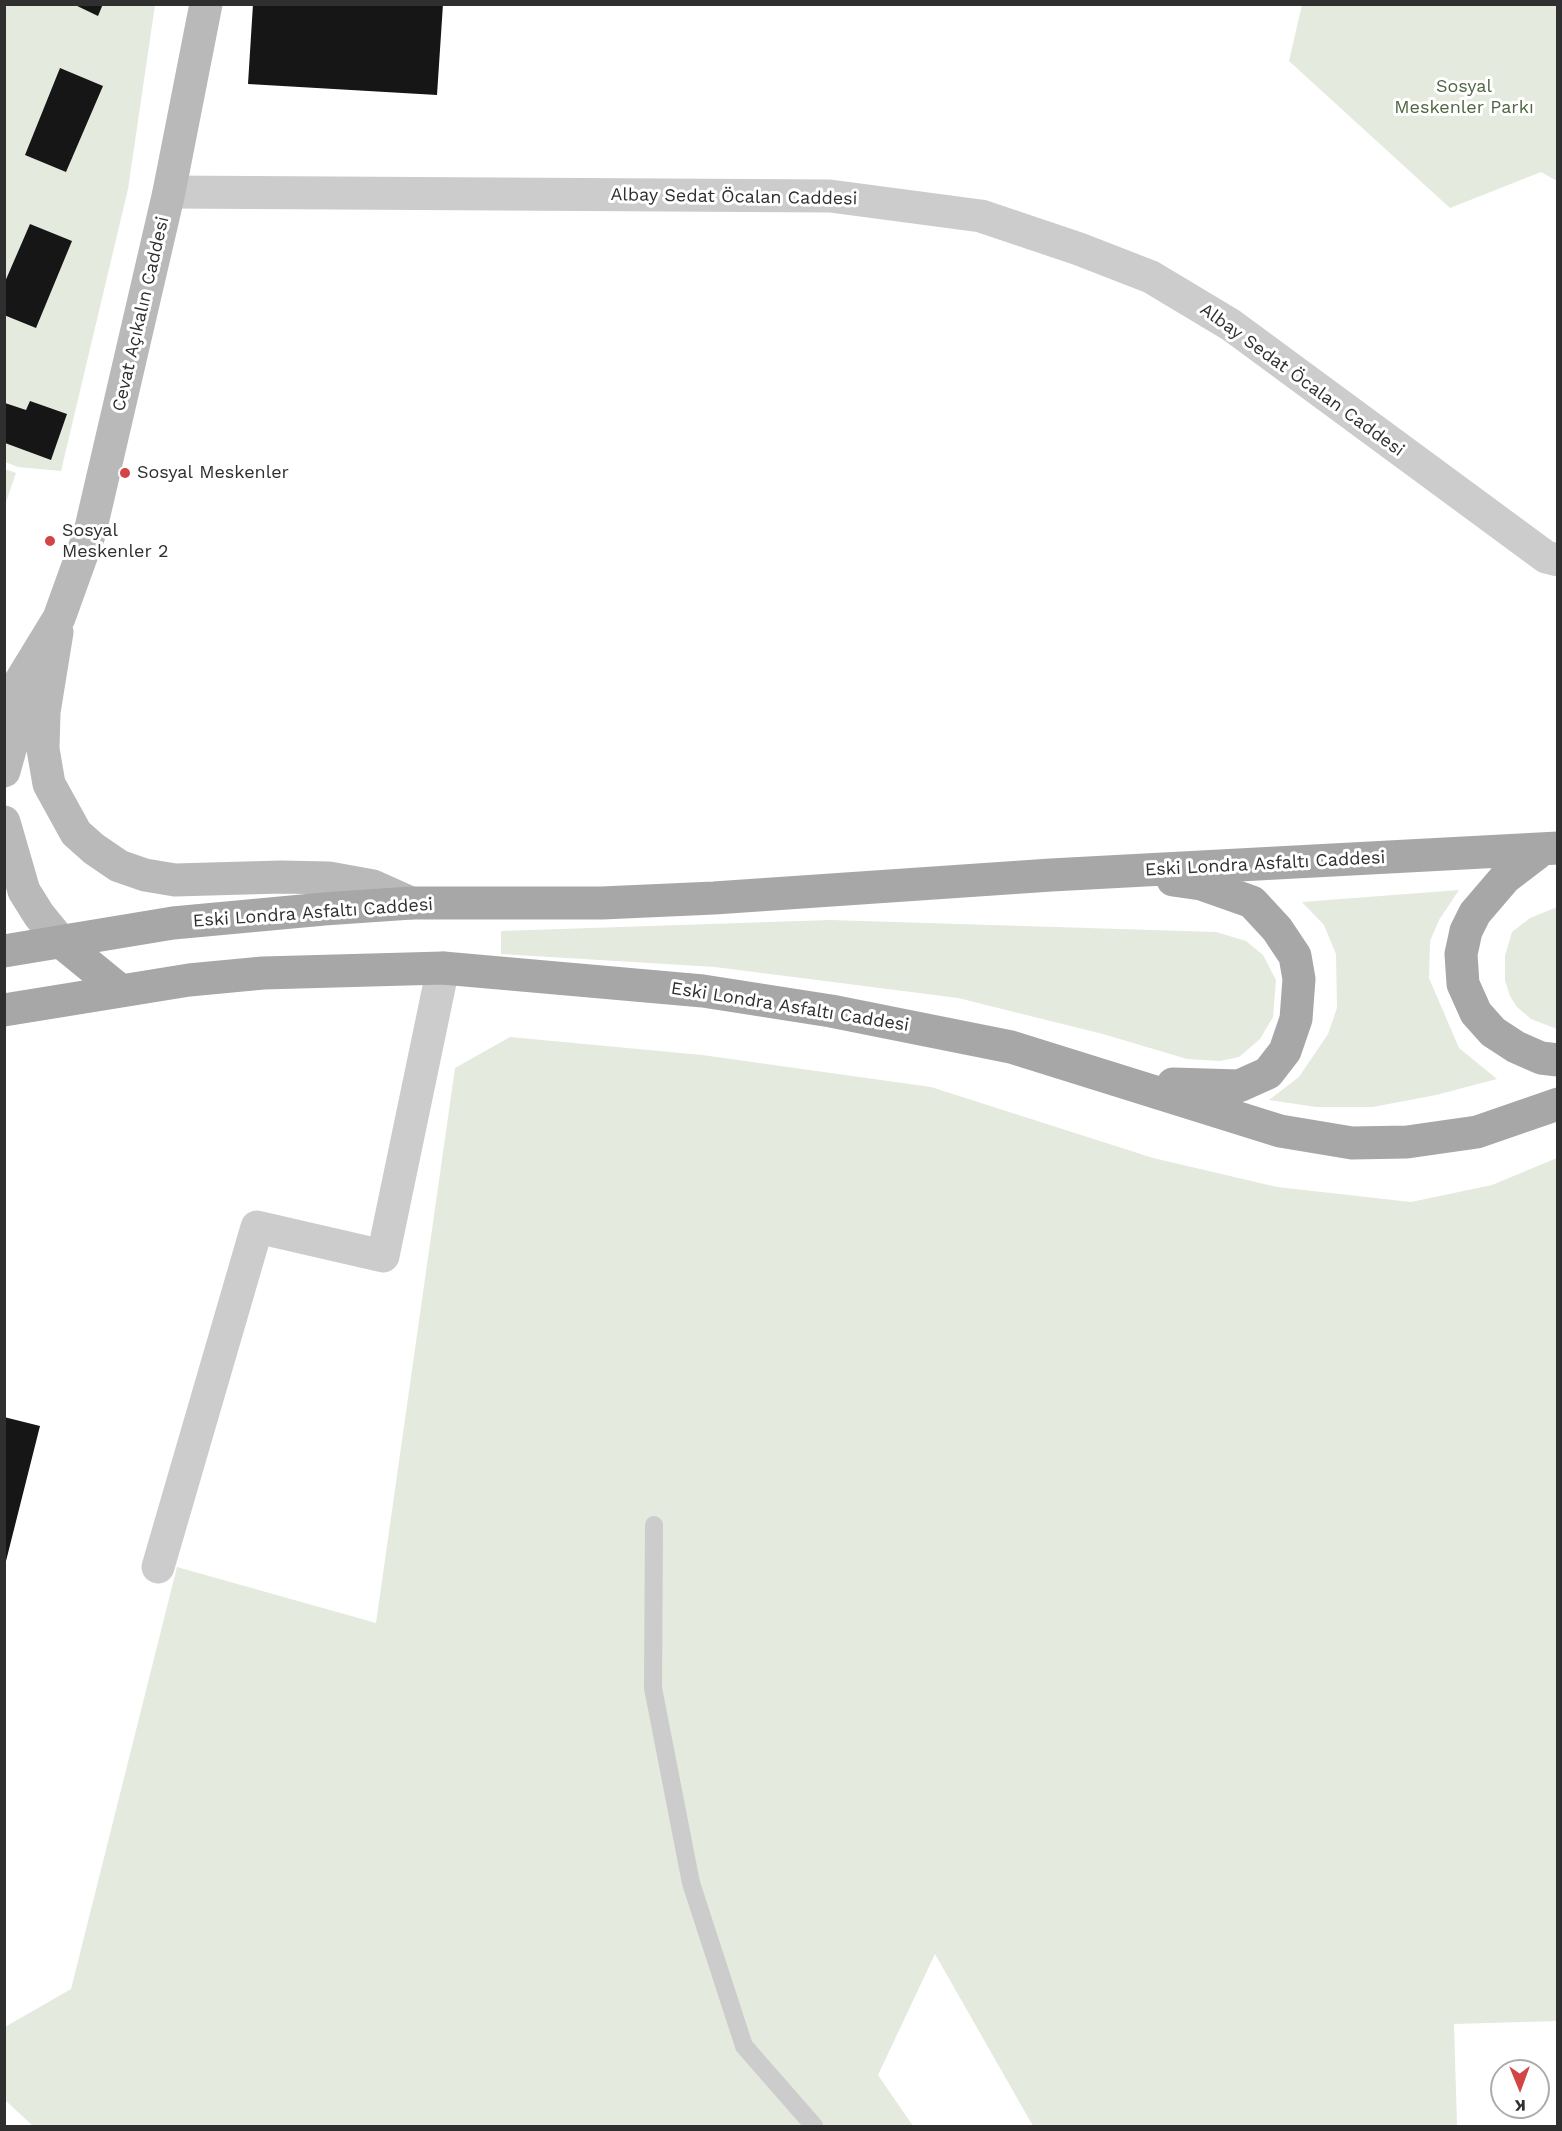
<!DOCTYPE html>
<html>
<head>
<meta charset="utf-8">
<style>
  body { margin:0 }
  #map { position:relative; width:1562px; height:2131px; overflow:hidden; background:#fff; font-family:"Work Sans",sans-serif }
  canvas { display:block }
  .frame { position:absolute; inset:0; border:6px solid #2f2f2f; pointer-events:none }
  .north { position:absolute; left:1490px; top:2059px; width:60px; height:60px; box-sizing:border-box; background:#fff; border:2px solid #acacac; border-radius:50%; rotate:179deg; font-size:16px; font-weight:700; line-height:24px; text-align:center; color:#2f2f2f }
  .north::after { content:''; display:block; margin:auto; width:21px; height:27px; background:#d34445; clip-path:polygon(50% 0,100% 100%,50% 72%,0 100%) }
</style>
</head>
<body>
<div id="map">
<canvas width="1562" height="2131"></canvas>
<div class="frame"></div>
<div class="north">K</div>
</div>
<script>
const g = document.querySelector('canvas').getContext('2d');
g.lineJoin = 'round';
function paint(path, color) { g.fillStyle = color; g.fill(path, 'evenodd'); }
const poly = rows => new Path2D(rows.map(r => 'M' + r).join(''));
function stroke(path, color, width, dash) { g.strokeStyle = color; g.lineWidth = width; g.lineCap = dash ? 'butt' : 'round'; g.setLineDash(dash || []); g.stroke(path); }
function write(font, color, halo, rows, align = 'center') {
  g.font = font + ' "Work Sans",sans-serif'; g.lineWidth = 6; g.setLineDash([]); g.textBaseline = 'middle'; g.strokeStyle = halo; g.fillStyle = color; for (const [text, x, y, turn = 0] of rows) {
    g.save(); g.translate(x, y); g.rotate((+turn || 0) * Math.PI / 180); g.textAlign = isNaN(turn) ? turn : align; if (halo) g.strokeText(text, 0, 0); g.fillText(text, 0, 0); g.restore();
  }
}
paint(poly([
  [4,5,155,5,128,189,61,471,18,467,5,462],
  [1302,5,1557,5,1557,181,1541,172,1450,208,1289,61],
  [5,469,16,473,5,505,4,469],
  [1459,890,1439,920,1430,941,1429,978,1459,1048,1497,1079,1436,1095,1373,1107,1316,1107,1269,1100,1299,1077,1328,1034,1337,1008,1336,954,1324,925,1302,902],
  [1557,907,1557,1029,1531,1019,1517,1007,1510,996,1505,980,1505,956,1512,932,1530,918],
  [830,920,1216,932,1246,941,1263,955,1276,980,1273,1017,1260,1039,1239,1057,1220,1061,1187,1059,1103,1034,958,998,715,967,501,954,501,931],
  [510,1037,702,1055,931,1087,1153,1158,1277,1187,1411,1202,1492,1185,1557,1158,1557,2021,1454,2024,1457,2126,1033,2126,935,1954,878,2075,913,2126,33,2126,5,2100,5,2027,71,1989,177,1567,376,1623,455,1068]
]), '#e4eade');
paint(poly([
  [73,4,103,4,98,16],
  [253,4,443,4,437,95,248,84],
  [60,68,103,86,66,172,25,155],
  [30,224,72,241,36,328,4,315,4,284],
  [30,401,67,414,51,460,5,443,5,403,26,410],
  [4,1417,40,1426,5,1565,4,1565]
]), '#161616');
stroke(poly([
  [654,1525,653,1688,691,1883,744,2046,814,2126]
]), '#ccc', 18);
stroke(poly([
  [169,192,830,196,981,216,1079,249,1151,277,1231,325,1546,557,1558,560],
  [158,1567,257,1227,383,1256,443,968]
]), '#ccc', 33);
stroke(poly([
  [57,632,44,712,43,749,49,784,76,833,94,849,119,866,145,875,175,880,281,877,329,878,373,886,411,903],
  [4,708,59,618,90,532,169,192,206,4],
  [4,771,28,685],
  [4,822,24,891,39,915,61,942]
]), '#b9b9b9', 33);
stroke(poly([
  [1543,849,1505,878,1475,913,1466,931,1461,954,1463,984,1476,1013,1493,1032,1516,1047,1541,1058,1558,1060],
  [1173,880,1201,884,1252,902,1277,929,1295,956,1299,979,1296,1019,1285,1051,1268,1073,1239,1086,1173,1084],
  [61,942,121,991],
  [4,951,173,923,324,909,411,903,602,903,714,898,1051,875,1558,848],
  [4,1010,189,980,263,973,443,968,703,991,831,1011,1011,1047,1280,1131,1352,1143,1407,1142,1477,1132,1558,1104]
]), '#a7a7a7', 33);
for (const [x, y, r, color] of [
  [125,473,6,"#d34445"],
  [50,541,6,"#d34445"]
]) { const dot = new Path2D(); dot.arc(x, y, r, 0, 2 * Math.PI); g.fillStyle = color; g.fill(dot); stroke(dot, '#fff', 2); }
write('18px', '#506641', '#fff', [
  ["Sosyal",1464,87],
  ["Meskenler Parkı",1464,108]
]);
write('18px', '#2f2f2f', '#fff', [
  ["Albay Sedat Öcalan Caddesi",734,197,1],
  ["Cevat Açıkalın Caddesi",141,314,-77],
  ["Albay Sedat Öcalan Caddesi",1302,380,36],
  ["Eski Londra Asfaltı Caddesi",1265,864,-3],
  ["Eski Londra Asfaltı Caddesi",313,913,-4],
  ["Eski Londra Asfaltı Caddesi",790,1007,9]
]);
write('18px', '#2f2f2f', '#fff', [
  ["Sosyal Meskenler",137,473],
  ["Sosyal",62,531],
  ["Meskenler 2",62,552]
], 'left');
</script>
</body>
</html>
